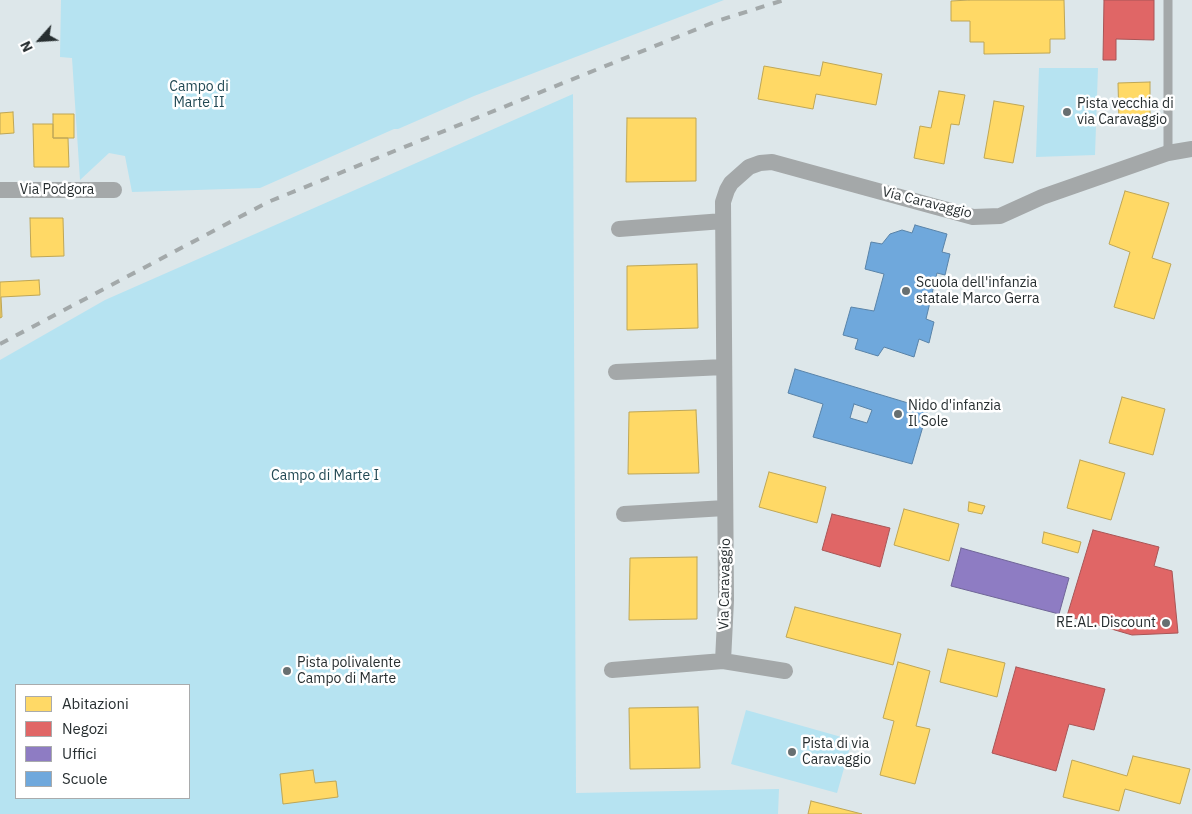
<!DOCTYPE html>
<html>
<head>
<meta charset="utf-8">
<style>
  body { margin:0 }
  #map { position:relative; width:1192px; height:814px; overflow:hidden; background:#dde7ea; font-family:"IBM Plex Sans",sans-serif }
  canvas { display:block }
  .legend { position:absolute; left:15px; top:684px; width:175px; height:115px; box-sizing:border-box; background:#fff; border:1px solid #a9abac; margin:0; padding:6px 9px; list-style:none; font-size:15px; color:#272e30 }
  .legend li { display:flex; align-items:center; gap:10px; height:25px }
  .legend b { width:25px; border:1px solid #a9abac }
  .north { position:absolute; left:15px; top:15px; width:50px; height:50px; -webkit-text-stroke:4px #fff; paint-order:stroke; rotate:244deg; font-size:14px; font-weight:700; line-height:20px; text-align:center; color:#272e30 }
  .north::after { content:''; display:block; margin:auto; width:18px; height:22px; background:#272e30; clip-path:polygon(50% 0,100% 100%,50% 72%,0 100%) }
</style>
</head>
<body>
<div id="map">
<canvas width="1192" height="814"></canvas>
<ul class="legend">
<li><b style="height:14px;background:#ffd966"></b>Abitazioni</li>
<li><b style="height:14px;background:#e06666"></b>Negozi</li>
<li><b style="height:14px;background:#8e7cc3"></b>Uffici</li>
<li><b style="height:14px;background:#6fa8dc"></b>Scuole</li>
</ul>
<div class="north">N</div>
</div>
<script>
const g = document.querySelector('canvas').getContext('2d');
g.lineJoin = 'round';
function paint(path, color) { g.fillStyle = color; g.fill(path, 'evenodd'); }
const poly = rows => new Path2D(rows.map(r => 'M' + r).join(''));
function stroke(path, color, width, dash) { g.strokeStyle = color; g.lineWidth = width; g.lineCap = dash ? 'butt' : 'round'; g.setLineDash(dash || []); g.stroke(path); }
function write(font, color, halo, rows, align = 'center') {
  g.font = font + ' "IBM Plex Sans",sans-serif'; g.lineWidth = 5; g.setLineDash([]); g.textBaseline = 'middle'; g.strokeStyle = halo; g.fillStyle = color; for (const [text, x, y, turn = 0] of rows) {
    g.save(); g.translate(x, y); g.rotate((+turn || 0) * Math.PI / 180); g.textAlign = isNaN(turn) ? turn : align; if (halo) g.strokeText(text, 0, 0); g.fillText(text, 0, 0); g.restore();
  }
}
paint(poly([
  [61,0,724,0,474,96,398,129,394,129,260,188,132,192,125,156,109,153,80,180,72,58,60,57],
  [1039,68,1098,68,1095,155,1036,157],
  [573,94,576,793,779,789,778,814,0,814,0,360,105,300],
  [16,685,189,685,189,798,16,798],
  [746,710,852,740,837,793,731,764]
]), '#b6e3f1');
const homes = poly([
  [969,0,1064,0,1065,39,1050,39,1050,53,984,54,984,42,970,42,970,21,951,21,951,1,969,0],
  [823,62,882,74,876,105,816,94,813,109,758,99,764,66,820,76,823,62],
  [1150,82,1150,121,1119,122,1118,83,1150,82],
  [939,91,965,95,959,125,951,124,944,164,914,158,920,126,931,128,939,91],
  [994,101,1024,106,1013,163,984,158,994,101],
  [13,112,14,133,0,134,0,113,13,112],
  [53,114,74,114,74,138,53,138,53,114],
  [627,118,696,118,696,181,626,182,627,118],
  [33,124,53,124,53,138,68,138,69,167,34,167,33,124],
  [1125,191,1169,203,1152,258,1171,264,1154,319,1114,307,1130,252,1109,244,1125,191],
  [30,218,63,218,64,256,31,257,30,218],
  [697,264,698,328,627,330,627,266,697,264],
  [39,280,40,295,1,297,2,317,0,318,0,282,39,280],
  [1122,397,1165,409,1153,455,1109,443,1122,397],
  [696,410,699,473,628,474,629,412,696,410],
  [1080,460,1125,473,1111,520,1067,508,1080,460],
  [769,472,826,487,817,523,759,507,769,472],
  [969,502,985,506,982,514,968,511,969,502],
  [904,509,959,524,949,561,894,545,904,509],
  [1044,532,1081,542,1078,553,1042,543,1044,532],
  [697,557,697,619,629,620,630,558,697,557],
  [795,607,901,634,893,665,786,637,795,607],
  [948,649,1005,663,997,697,940,682,948,649],
  [898,662,930,671,916,726,930,729,915,784,880,775,894,721,883,718,898,662],
  [698,707,700,768,630,769,629,708,698,707],
  [1133,756,1190,769,1180,804,1125,789,1119,811,1063,797,1072,760,1127,776,1133,756],
  [313,770,315,783,336,781,338,797,283,804,280,774,313,770],
  [811,801,862,814,808,814,811,801]
]);
paint(homes, '#ffd966');
stroke(homes, '#bea656', 1);
const shops = poly([
  [1104,0,1154,0,1154,40,1116,39,1116,60,1103,60,1104,0],
  [832,514,890,528,880,567,822,550,832,514],
  [1093,530,1159,547,1154,566,1172,571,1178,633,1132,635,1067,616,1093,530],
  [1016,667,1105,689,1094,730,1069,724,1056,771,992,753,1016,667]
]);
paint(shops, '#e06666');
stroke(shops, '#a85556', 1);
const offices = poly([
  [961,548,1069,578,1059,614,951,586,961,548]
]);
paint(offices, '#8e7cc3');
stroke(offices, '#6f6597', 1);
const schools = poly([
  [915,225,947,234,942,252,950,254,945,275,937,273,926,319,934,322,929,343,919,339,914,357,884,347,878,356,855,349,858,339,843,335,851,307,874,311,884,274,865,269,871,242,882,244,890,234,902,230,912,233,915,225],
  [795,369,928,409,912,464,813,437,823,404,788,393,795,369],
  [854,404,872,410,867,423,850,418,854,404]
]);
paint(schools, '#6fa8dc');
stroke(schools, '#5983a8', 1);
stroke(poly([
  [1168,153,1168,0]
]), '#a4a8a9', 9);
stroke(poly([
  [0,190,114,190],
  [619,229,723,221],
  [616,372,724,367],
  [624,514,725,508],
  [723,661,726,600,723,202,727,190,731,183,749,167,760,163,772,162,973,217,1000,216,1042,197,1168,153,1192,149],
  [612,670,723,661,785,671]
]), '#a4a8a9', 16);
stroke(poly([
  [0,344,268,202,717,21,784,0]
]), '#a3a9aa', 4, [9, 9]);
for (const [x, y, r, color] of [
  [1067,112,5,"#676f71"],
  [906,291,5,"#676f71"],
  [898,414,5,"#676f71"],
  [1166,623,5,"#676f71"],
  [287,671,5,"#676f71"],
  [792,752,5,"#676f71"]
]) { const dot = new Path2D(); dot.arc(x, y, r, 0, 2 * Math.PI); g.fillStyle = color; g.fill(dot); stroke(dot, '#fff', 2); }
write('14px', '#224954', '#fff', [
  ["Campo di",199,87],
  ["Marte II",199,103],
  ["Campo di Marte I",325,476]
]);
write('14px', '#272e30', '#fff', [
  ["Pista vecchia di",1077,104],
  ["via Caravaggio",1077,120],
  ["Scuola dell'infanzia",916,283],
  ["statale Marco Gerra",916,299],
  ["Nido d'infanzia",908,406],
  ["Il Sole",908,422],
  ["RE.AL. Discount",1156,623,"right"],
  ["Pista polivalente",297,663],
  ["Campo di Marte",297,679],
  ["Pista di via",802,744],
  ["Caravaggio",802,760]
], 'left');
write('14px', '#272e30', '#fff', [
  ["Via Podgora",57,190],
  ["Via Caravaggio",927,203,14],
  ["Via Caravaggio",725,584,-89]
]);
</script>
</body>
</html>
